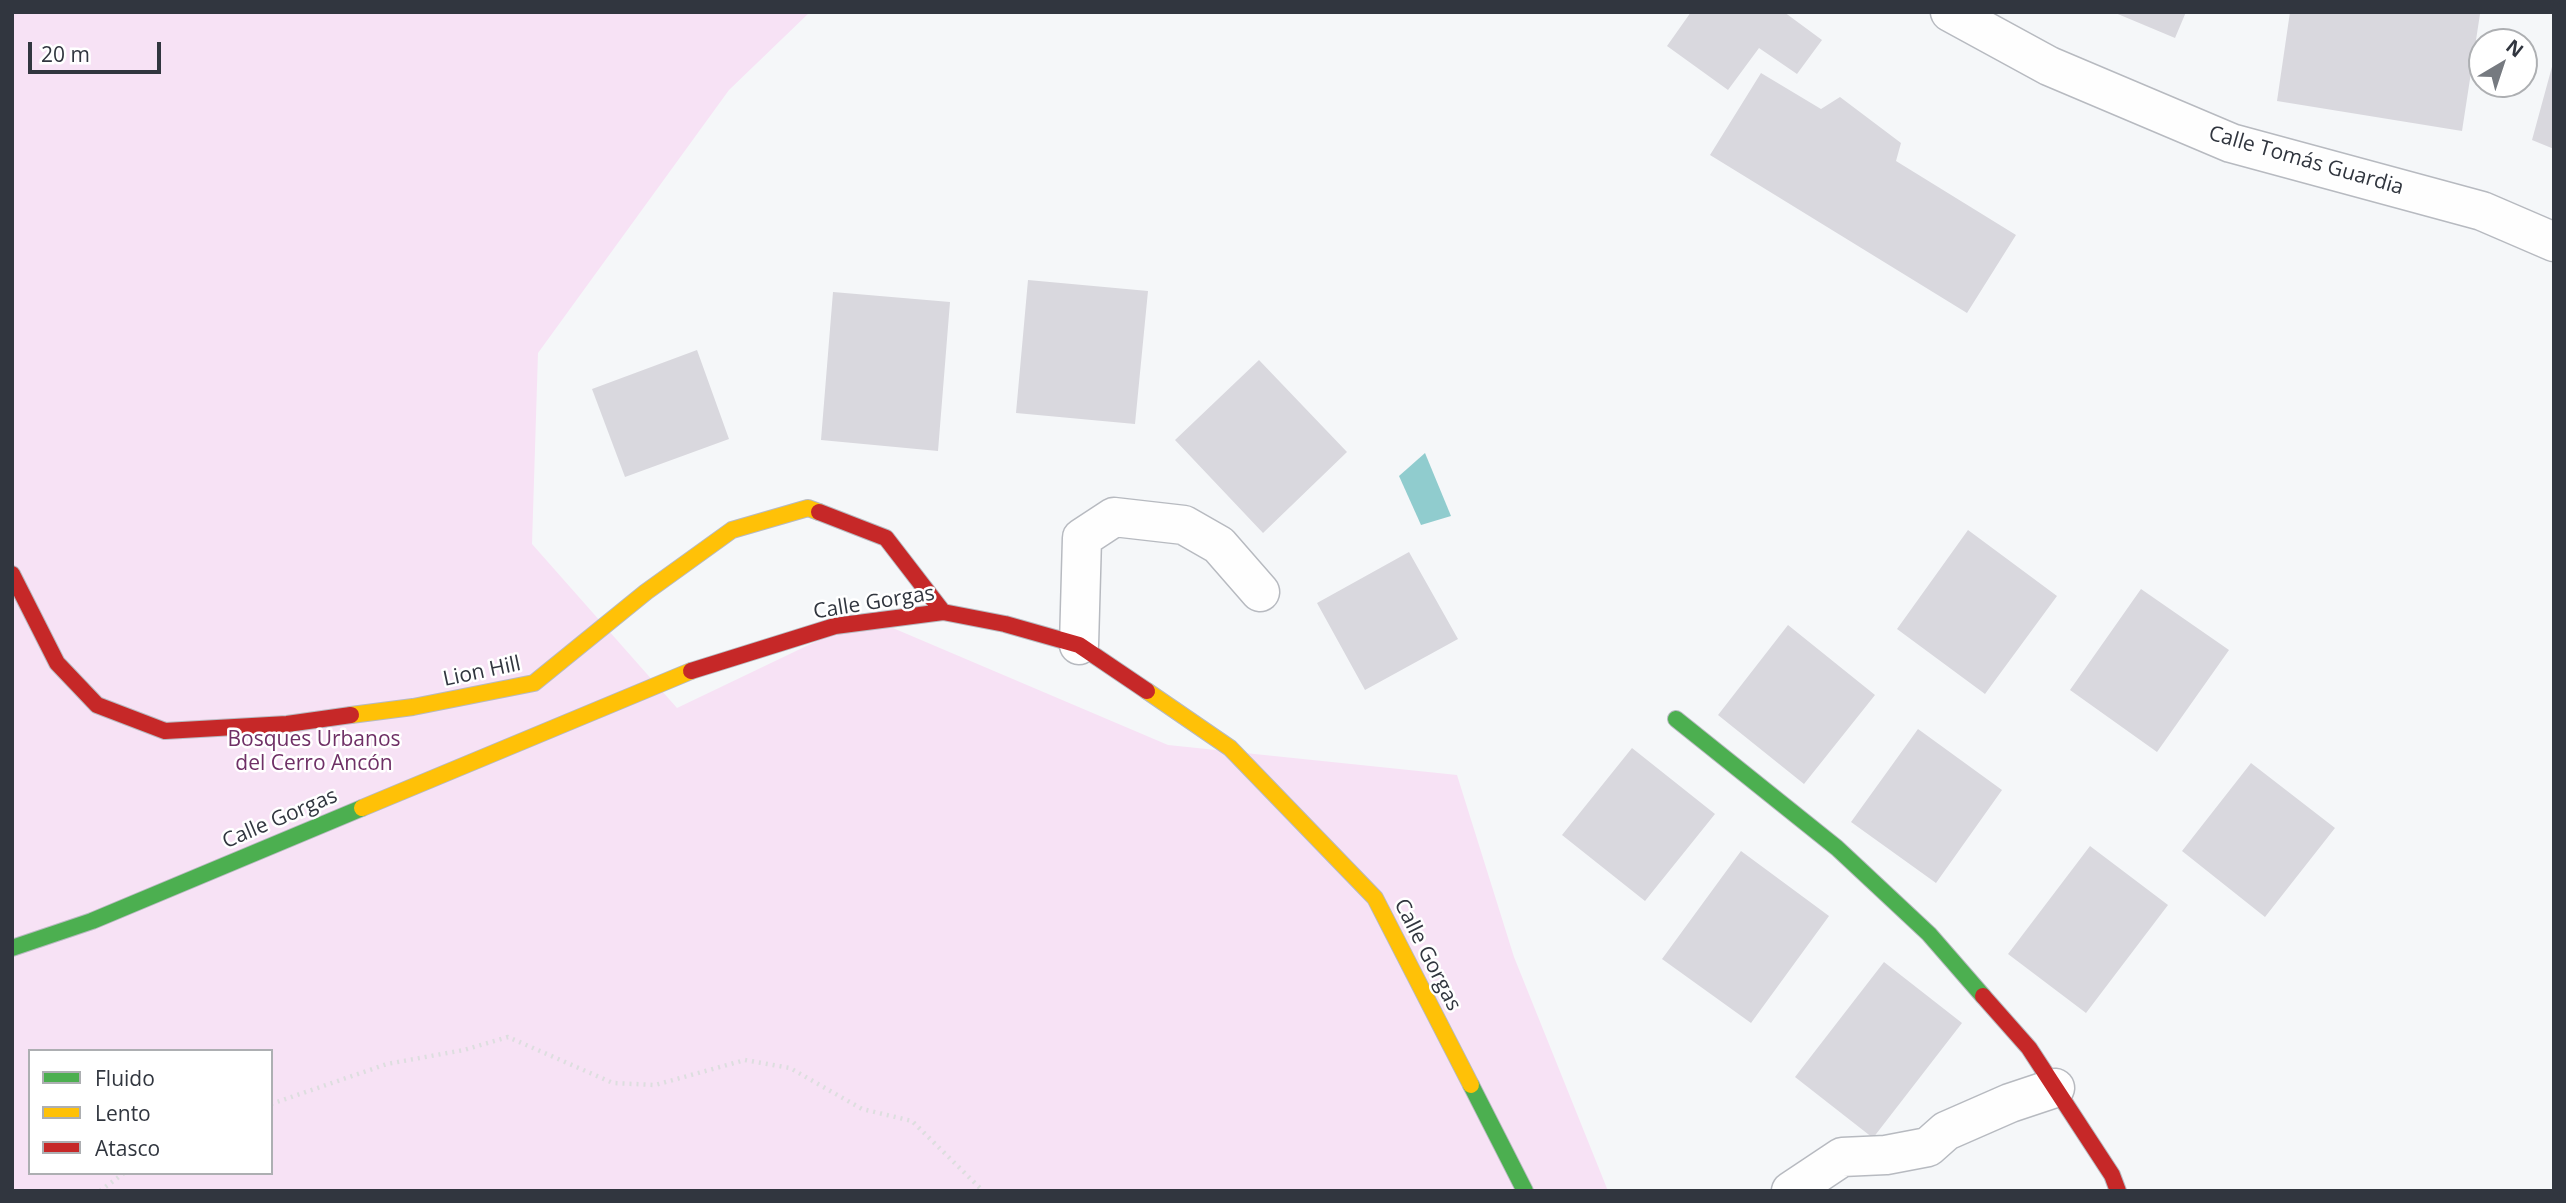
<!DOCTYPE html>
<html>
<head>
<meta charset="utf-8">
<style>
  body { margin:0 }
  #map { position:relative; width:2566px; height:1203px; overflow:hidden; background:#f5f7f9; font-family:"Open Sans",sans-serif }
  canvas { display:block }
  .frame { position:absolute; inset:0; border:14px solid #31363f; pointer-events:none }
  .legend { position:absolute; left:28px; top:1049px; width:245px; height:126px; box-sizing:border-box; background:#fff; border:2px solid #adafb2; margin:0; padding:9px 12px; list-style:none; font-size:21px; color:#31363f }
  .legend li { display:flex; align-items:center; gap:14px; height:35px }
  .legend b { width:35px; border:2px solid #adafb2 }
  .north { position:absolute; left:2468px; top:28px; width:70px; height:70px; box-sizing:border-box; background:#fff; border:2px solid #adafb2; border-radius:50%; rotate:39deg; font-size:19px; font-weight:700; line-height:28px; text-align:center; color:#31363f }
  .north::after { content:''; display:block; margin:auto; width:24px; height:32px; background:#767a80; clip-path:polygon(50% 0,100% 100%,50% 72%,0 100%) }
  .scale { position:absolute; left:28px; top:42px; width:133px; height:32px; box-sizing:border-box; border:4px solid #31363f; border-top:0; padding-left:9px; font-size:21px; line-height:24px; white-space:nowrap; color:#31363f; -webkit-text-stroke:5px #fff; paint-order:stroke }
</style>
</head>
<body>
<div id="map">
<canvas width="2566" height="1203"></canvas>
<div class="frame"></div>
<ul class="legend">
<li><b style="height:9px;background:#4caf50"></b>Fluido</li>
<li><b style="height:9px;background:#ffc107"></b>Lento</li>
<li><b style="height:9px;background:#c62828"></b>Atasco</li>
</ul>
<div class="north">N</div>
<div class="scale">20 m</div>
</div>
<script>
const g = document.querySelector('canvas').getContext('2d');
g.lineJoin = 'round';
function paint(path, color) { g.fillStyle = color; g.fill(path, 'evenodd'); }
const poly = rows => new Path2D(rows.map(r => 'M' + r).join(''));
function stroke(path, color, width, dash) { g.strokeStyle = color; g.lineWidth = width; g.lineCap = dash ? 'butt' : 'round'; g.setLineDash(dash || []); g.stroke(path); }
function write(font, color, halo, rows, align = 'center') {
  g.font = font + ' "Open Sans",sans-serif'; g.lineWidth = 5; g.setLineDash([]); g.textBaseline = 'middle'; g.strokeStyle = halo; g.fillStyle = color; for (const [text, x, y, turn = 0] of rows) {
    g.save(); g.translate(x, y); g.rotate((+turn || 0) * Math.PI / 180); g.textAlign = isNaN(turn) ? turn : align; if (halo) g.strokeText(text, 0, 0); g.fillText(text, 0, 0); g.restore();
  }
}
paint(poly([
  [12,12,810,12,729,90,538,353,532,544,677,708,867,617,1168,745,1457,775,1514,957,1608,1191,12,1191],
  [30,1051,271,1051,271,1173,30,1173]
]), '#f7e2f5');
paint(poly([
  [1425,453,1451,516,1421,525,1399,476]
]), '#90ccce');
paint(poly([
  [1691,12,1784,12,1822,40,1797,74,1759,48,1728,90,1667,46],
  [2113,12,2186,12,2175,38],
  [2290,12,2480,14,2462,131,2277,101],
  [2553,63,2554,63,2554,149,2532,140],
  [1761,73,1821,109,1840,97,1901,143,1896,161,2016,235,1967,313,1710,155],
  [1028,280,1148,291,1135,424,1016,413],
  [833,292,950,302,938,451,821,440],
  [697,350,729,439,625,477,592,389],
  [1259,360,1347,452,1263,533,1175,440],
  [1968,530,2057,596,1985,694,1897,629],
  [1409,552,1458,639,1365,690,1317,603],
  [2141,589,2229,650,2157,752,2070,690],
  [1788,625,1875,695,1804,784,1718,715],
  [1918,729,2002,790,1936,883,1851,822],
  [1632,748,1715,814,1645,901,1562,835],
  [2251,763,2335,828,2265,917,2182,851],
  [2090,846,2168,905,2086,1013,2008,954],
  [1741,851,1829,916,1751,1023,1662,959],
  [1884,962,1962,1023,1873,1138,1795,1077]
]), '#d9d8de');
const street = poly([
  [1950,12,2049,66,2231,143,2482,211,2554,242],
  [1079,645,1082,538,1114,517,1184,525,1219,545,1260,592],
  [1791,1191,1842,1157,1886,1155,1928,1147,1946,1131,2010,1103,2055,1088]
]);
const fast = poly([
  [1676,719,1837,848,1929,934,1983,996],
  [12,948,92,921,362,808],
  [1471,1085,1525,1191]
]);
const slow = poly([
  [1147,691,1230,748,1375,898,1471,1085],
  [351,715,413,707,534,683,646,592,732,530,808,508,819,512],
  [362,808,691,671]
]);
const jam = poly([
  [819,512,886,538,943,612],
  [12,574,57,663,97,705,165,731,287,724,351,715],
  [691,671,835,626,943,612,1005,624,1079,645,1147,691],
  [1983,996,2029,1048,2112,1175,2118,1191]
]);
stroke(street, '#b7bac0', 41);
stroke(fast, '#b7bac0', 18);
stroke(slow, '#b7bac0', 18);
stroke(jam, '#b7bac0', 18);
stroke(poly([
  [271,1104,387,1064,464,1050,508,1037,613,1083,655,1085,745,1060,790,1068,862,1109,912,1121,983,1191],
  [100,1191,124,1173]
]), '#dddedf', 4.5, [2, 5]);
stroke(street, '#fefefe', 38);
stroke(fast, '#4caf50', 16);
stroke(slow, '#ffc107', 16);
stroke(jam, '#c62828', 16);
write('21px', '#31363f', '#fff', [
  ["Calle Tomás Guardia",2306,161,16],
  ["Calle Gorgas",874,603,-9],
  ["Lion Hill",482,672,-12],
  ["Calle Gorgas",280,819,-23],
  ["Calle Gorgas",1427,955,63]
]);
write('21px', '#6f3066', '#fff', [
  ["Bosques Urbanos",314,740],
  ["del Cerro Ancón",314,764]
]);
</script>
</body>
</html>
